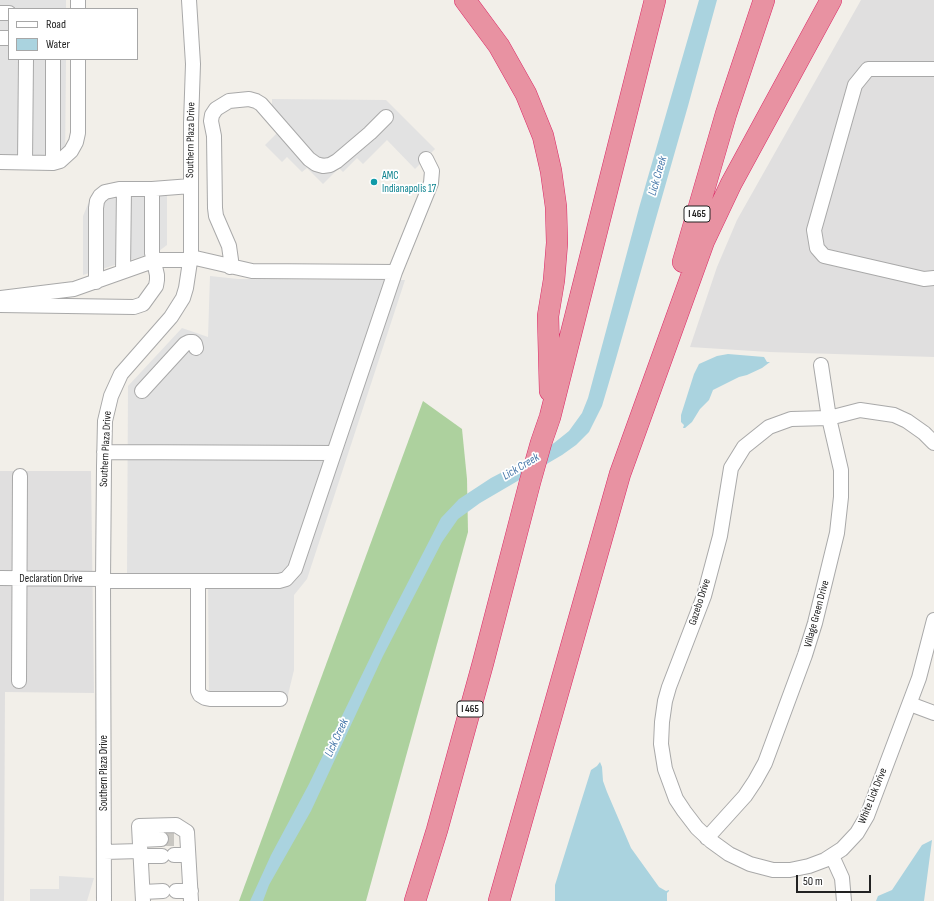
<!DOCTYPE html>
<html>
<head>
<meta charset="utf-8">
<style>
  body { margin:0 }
  #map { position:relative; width:934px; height:901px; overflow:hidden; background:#f2efe9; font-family:"Sofia Sans Condensed",sans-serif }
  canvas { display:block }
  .legend { position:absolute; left:8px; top:8px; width:130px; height:52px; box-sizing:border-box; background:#fff; border:1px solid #a7a7a7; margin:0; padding:5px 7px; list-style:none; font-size:12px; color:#222 }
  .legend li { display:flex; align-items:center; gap:8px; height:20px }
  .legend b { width:20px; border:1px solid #a7a7a7 }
  .scale { position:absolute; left:796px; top:875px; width:75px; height:18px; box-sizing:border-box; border:2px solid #222; border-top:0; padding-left:5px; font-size:12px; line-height:14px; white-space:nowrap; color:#222; -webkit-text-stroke:3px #fff; paint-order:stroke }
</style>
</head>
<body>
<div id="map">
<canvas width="934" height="901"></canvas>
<ul class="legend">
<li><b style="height:5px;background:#fff"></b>Road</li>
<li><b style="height:11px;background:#aad3df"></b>Water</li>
</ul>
<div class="scale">50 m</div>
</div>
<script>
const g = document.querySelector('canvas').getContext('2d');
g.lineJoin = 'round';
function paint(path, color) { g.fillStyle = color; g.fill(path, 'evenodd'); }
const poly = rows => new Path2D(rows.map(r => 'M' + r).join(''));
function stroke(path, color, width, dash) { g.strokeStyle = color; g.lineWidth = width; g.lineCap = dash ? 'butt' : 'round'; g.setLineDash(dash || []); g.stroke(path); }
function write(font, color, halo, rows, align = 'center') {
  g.font = font + ' "Sofia Sans Condensed",sans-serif'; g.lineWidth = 3.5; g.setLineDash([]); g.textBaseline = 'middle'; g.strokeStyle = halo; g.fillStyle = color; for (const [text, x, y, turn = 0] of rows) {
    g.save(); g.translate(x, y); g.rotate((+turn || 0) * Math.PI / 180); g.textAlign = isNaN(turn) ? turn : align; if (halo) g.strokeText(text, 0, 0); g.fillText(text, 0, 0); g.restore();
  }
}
paint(poly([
  [861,0,934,0,934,357,769,352,690,347,717,267,737,220],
  [0,471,91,471,94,693,5,692,4,901,0,901]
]), '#e0dfdf');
paint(poly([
  [423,401,462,429,467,479,468,532,366,901,239,901]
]), '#add19e');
paint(poly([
  [0,0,66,0,66,9,9,9,9,59,66,59,65,166,61,169,0,169],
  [272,99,386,100,435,149,415,169,387,140,363,164,357,158,343,172,339,168,323,184,307,168,302,172,287,157,282,162,265,145,278,132,272,126],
  [167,185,167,245,159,251,83,275,83,216,88,204,96,195],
  [210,276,238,279,405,280,307,579,294,595,294,670,286,703,209,703,208,575,127,575,128,386,182,328,208,337],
  [59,876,94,878,87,901,30,901,30,889,59,889]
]), '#e2e2e2');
paint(poly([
  [699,0,717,0,688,106,615,362,602,406,589,432,576,445,562,455,480,503,458,519,442,542,383,656,311,811,269,885,263,901,250,901,271,855,309,784,388,621,441,518,459,499,491,478,539,453,554,443,569,431,582,413,588,398,639,208],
  [728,354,764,357,767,362,770,362,762,368,747,375,739,377,713,390,709,400,700,409,692,422,685,428,683,428,684,425,681,422,681,415,694,374,699,364,717,356],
  [600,762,602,767,603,781,607,792,631,848,659,887,666,891,669,890,669,891,667,893,667,901,555,901,555,885,591,770,597,766],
  [932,840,924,901,876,901,878,896,892,890,922,845]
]), '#aad3df');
stroke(poly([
  [161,839,174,839]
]), '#c8c6c1', 14, [14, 7]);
const minor = poly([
  [78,0,78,9],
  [0,13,9,13],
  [0,38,9,38],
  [53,59,53,163],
  [934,69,868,69,855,85,814,230,817,248,824,256,924,279,934,278],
  [0,162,53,163,60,161,71,151,76,142,78,133,78,59],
  [25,162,26,59],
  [191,257,252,271,395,272],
  [230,267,231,260,229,246,216,216,215,208,214,136,211,121,212,115,216,109,229,101,249,99,256,101,261,104,309,159,316,164,323,166,330,165,337,161,370,133,386,117],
  [123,271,124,189],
  [96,282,96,208,97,201,100,196,105,192,119,189,152,189,191,186],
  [1,298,74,289,156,260,190,260],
  [0,305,134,307,143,304,156,286,157,280,157,275,152,253,152,189],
  [142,391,185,344,189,342,193,342,195,344,196,348],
  [934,443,924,433,907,421,894,415,860,410,829,418,791,419,769,427,744,447,731,468,720,536,704,596,669,687,665,701,662,722,661,744,665,769,676,799,684,811,697,828,711,841,729,854,750,864,773,870,790,870,809,866,825,860,842,849,857,833,867,816,919,678,934,620],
  [104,452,334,453],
  [0,578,103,579],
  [103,581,279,581,286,579,295,569,395,272,431,183,432,171,426,159],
  [198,581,198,691,200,695,205,698,210,699,280,699],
  [19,681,20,476],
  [910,704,934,713],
  [707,838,745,796,755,781,765,763,805,655,815,623,837,533,841,497,841,470,829,418,821,365],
  [140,840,161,839],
  [104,852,140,851],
  [174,855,188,855],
  [141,856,162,856],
  [832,856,842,878,844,901],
  [176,891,191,891],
  [143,892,163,891],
  [104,901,103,581,104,466,105,421,111,396,121,374,171,317,183,298,186,288,191,255,191,123,193,64,189,0],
  [143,901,139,826,176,825,187,832,191,901]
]);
const highway = poly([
  [465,0,499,46,526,94,543,136,551,171,556,207,557,243,554,280,548,316,550,391],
  [683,262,726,114,764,0],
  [415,901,437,830,483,663,530,482,541,443,550,417,655,0],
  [499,901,620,474,704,241,731,184,831,0]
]);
stroke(minor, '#a9a9a9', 16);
stroke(highway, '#dc2a67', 22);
stroke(minor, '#fff', 14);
stroke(highway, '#e892a2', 21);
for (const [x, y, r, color] of [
  [374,182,4,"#0f9aa8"]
]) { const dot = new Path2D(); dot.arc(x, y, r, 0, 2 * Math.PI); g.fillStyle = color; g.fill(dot); stroke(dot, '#fff', 1.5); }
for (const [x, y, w] of [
  [697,214,26],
  [470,709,26]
]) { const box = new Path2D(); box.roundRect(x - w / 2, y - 8, w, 16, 3); g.fillStyle = '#fff'; g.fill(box); stroke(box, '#222', 1); }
write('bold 10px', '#222', null, [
  ["I 465",697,214],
  ["I 465",470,709]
]);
write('11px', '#222', '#fff', [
  ["Southern Plaza Drive",191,140,-89],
  ["Southern Plaza Drive",106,449,-87],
  ["Declaration Drive",51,579],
  ["Gazebo Drive",700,602,-72],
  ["Village Green Drive",817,614,-75],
  ["Southern Plaza Drive",104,773,-90],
  ["White Lick Drive",873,796,-68]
]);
write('11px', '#0d838f', '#fff', [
  ["AMC",382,176],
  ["Indianapolis 17",382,189]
], 'left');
write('italic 12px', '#4a7aab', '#fff', [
  ["Lick Creek",658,176,-74],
  ["Lick Creek",521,467,-31],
  ["Lick Creek",337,738,-65]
]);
</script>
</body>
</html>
